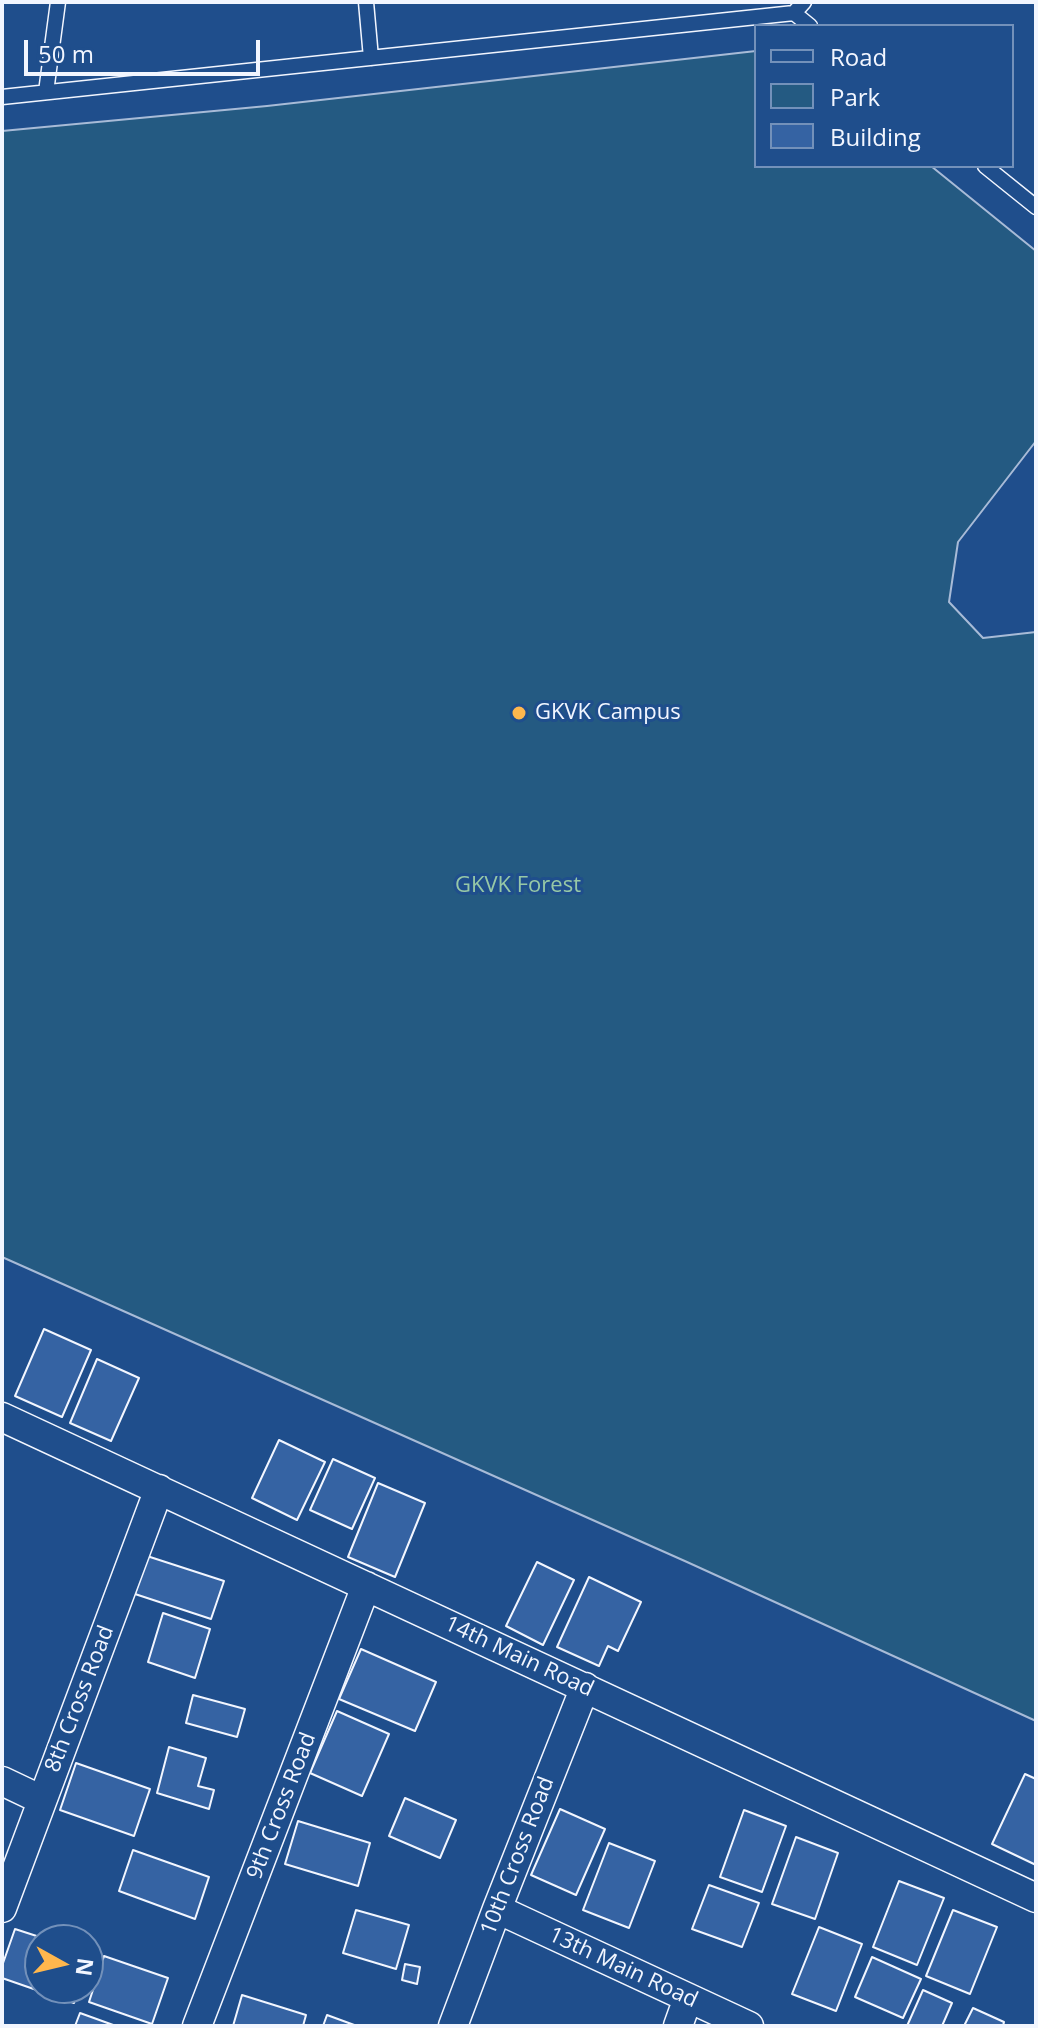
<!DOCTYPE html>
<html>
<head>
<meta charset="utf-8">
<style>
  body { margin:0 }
  #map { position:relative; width:1038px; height:2028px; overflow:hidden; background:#1f4e8c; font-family:"Open Sans",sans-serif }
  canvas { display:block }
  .frame { position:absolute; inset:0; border:4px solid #f2f6ff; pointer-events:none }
  .legend { position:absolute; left:754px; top:24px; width:260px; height:144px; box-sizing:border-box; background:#1f4e8c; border:2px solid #7391ba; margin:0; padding:10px 14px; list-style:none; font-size:24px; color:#f2f6ff }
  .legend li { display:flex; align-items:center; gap:16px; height:40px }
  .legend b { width:40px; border:2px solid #7391ba }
  .north { position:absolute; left:24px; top:1924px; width:80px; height:80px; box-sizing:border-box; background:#1f4e8c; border:2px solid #7391ba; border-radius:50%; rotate:98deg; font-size:22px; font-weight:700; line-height:32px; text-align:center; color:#f2f6ff }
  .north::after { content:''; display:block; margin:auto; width:28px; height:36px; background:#ffb74d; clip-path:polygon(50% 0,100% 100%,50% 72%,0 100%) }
  .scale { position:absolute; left:24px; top:40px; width:236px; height:36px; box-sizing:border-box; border:4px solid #f2f6ff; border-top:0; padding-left:10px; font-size:24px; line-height:28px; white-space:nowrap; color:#f2f6ff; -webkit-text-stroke:6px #1f4e8c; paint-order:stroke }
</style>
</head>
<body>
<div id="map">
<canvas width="1038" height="2028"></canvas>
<div class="frame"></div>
<ul class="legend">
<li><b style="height:10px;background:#1f4e8c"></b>Road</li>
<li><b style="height:22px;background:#245a82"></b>Park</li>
<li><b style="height:22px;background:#3563a3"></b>Building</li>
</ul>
<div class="north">N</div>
<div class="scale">50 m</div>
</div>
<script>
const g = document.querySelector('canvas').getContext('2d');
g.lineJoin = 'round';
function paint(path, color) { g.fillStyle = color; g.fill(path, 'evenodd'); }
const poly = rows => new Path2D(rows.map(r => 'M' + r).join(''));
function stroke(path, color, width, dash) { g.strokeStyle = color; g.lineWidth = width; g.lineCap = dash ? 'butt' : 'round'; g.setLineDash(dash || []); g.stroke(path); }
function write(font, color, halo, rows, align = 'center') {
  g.font = font + ' "Open Sans",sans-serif'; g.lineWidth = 6; g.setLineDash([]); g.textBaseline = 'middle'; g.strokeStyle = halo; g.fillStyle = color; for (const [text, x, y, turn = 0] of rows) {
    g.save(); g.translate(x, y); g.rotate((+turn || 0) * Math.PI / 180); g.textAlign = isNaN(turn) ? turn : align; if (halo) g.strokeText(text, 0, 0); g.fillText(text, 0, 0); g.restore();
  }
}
const green = poly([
  [756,51,756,166,931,166,1036,251,1036,441,958,542,949,602,983,638,1036,632,1036,1721,687,1562,2,1257,2,131,267,106,756,51]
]);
paint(green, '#245a82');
stroke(green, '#a8bbd7', 2);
const building = poly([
  [44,1329,91,1350,62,1417,15,1396,44,1329],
  [97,1359,139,1378,111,1441,70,1423,97,1359],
  [279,1440,325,1462,297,1520,252,1498,279,1440],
  [333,1459,375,1478,352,1529,310,1510,333,1459],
  [378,1483,425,1503,395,1577,348,1557,378,1483],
  [147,1556,224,1581,211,1619,135,1594,147,1556],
  [537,1562,574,1580,543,1645,506,1626,537,1562],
  [589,1577,641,1602,618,1651,608,1646,599,1666,557,1647,589,1577],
  [163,1613,210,1629,195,1678,148,1662,163,1613],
  [361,1649,436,1682,415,1731,339,1699,361,1649],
  [193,1695,245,1709,237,1737,186,1723,193,1695],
  [337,1711,389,1734,362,1796,310,1773,337,1711],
  [169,1747,206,1758,198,1786,214,1790,209,1809,157,1793,169,1747],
  [76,1763,150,1789,134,1836,60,1810,76,1763],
  [1025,1774,1036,1779,1036,1865,992,1844,1025,1774],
  [405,1798,456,1820,440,1858,389,1836,405,1798],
  [560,1809,605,1829,576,1895,531,1875,560,1809],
  [744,1810,786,1826,762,1892,720,1877,744,1810],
  [298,1821,370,1843,358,1886,285,1864,298,1821],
  [796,1837,838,1853,815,1919,772,1904,796,1837],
  [609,1843,655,1861,629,1928,583,1910,609,1843],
  [133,1850,209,1877,195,1919,119,1891,133,1850],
  [899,1881,944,1898,917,1965,873,1947,899,1881],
  [709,1885,759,1903,742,1947,692,1929,709,1885],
  [356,1910,409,1925,396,1969,343,1953,356,1910],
  [953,1910,997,1927,970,1994,926,1976,953,1910],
  [819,1927,862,1944,836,2011,792,1994,819,1927],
  [15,1929,49,1940,40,1940,40,1988,79,1988,74,2003,2,1978,2,1966,15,1929],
  [104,1956,168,1978,152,2024,89,2002,104,1956],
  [872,1957,921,1979,903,2018,855,1997,872,1957],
  [405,1964,420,1967,417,1984,402,1980,405,1964],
  [923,1990,952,2003,942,2026,907,2026,923,1990],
  [242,1995,306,2015,303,2026,233,2026,242,1995],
  [973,2008,1004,2022,1003,2026,964,2026,973,2008],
  [80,2013,116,2026,75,2026,80,2013],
  [327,2015,357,2026,323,2026,327,2015]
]);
paint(building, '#3563a3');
stroke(building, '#f2f6ff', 2);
const lane = poly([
  [366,2,371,58],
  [794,13,810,26],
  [46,92,58,2],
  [2,97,794,13,804,2],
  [985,166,1036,207]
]);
const street = poly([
  [2,1417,1036,1898],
  [2,1781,42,1800],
  [2,1908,159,1489],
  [497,1909,749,2026],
  [197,2026,366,1586],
  [453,2026,497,1909,585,1687],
  [678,2026,688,1998]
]);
stroke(lane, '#f2f6ff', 17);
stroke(street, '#f2f6ff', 31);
stroke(lane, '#1f4e8c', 14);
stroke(street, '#1f4e8c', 28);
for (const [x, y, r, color] of [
  [519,713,8,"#ffb74d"]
]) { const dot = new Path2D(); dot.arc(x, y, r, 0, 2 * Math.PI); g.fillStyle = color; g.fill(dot); stroke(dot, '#1f4e8c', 3); }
write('22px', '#f2f6ff', '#1f4e8c', [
  ["GKVK Campus",535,713]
], 'left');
write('22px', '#97c8a6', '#1f4e8c', [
  ["GKVK Forest",518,886]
]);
write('22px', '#f2f6ff', '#1f4e8c', [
  ["14th Main Road",519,1657,25],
  ["8th Cross Road",80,1699,-69],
  ["9th Cross Road",282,1806,-69],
  ["10th Cross Road",518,1856,-69],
  ["13th Main Road",623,1968,25]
]);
</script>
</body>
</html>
